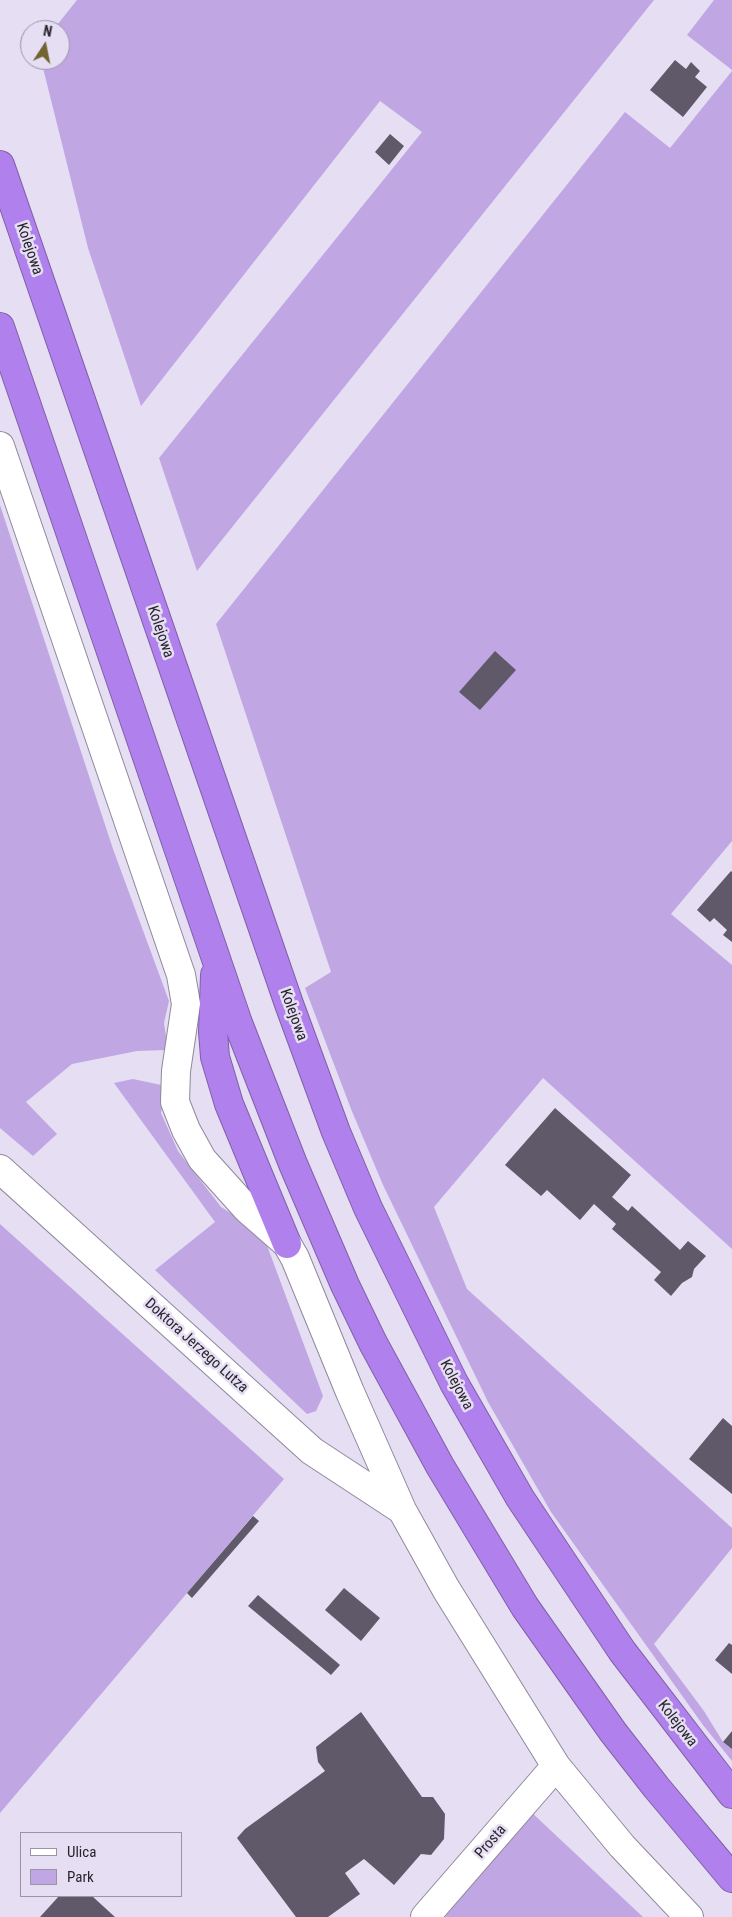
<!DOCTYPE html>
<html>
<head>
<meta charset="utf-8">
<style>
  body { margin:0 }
  #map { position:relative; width:732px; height:1917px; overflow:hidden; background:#e6def3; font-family:"Roboto Condensed",sans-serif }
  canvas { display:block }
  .legend { position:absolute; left:20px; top:1832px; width:162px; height:65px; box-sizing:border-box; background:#e6def3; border:1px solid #9a94a3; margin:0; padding:6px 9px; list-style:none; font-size:15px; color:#27242b }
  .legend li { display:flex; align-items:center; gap:10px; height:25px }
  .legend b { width:25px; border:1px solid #9a94a3 }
  .north { position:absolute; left:20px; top:20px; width:50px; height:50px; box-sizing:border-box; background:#e6def3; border:1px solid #9a94a3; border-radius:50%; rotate:11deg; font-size:14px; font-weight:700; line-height:20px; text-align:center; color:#27242b }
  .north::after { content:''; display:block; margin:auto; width:18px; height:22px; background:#726331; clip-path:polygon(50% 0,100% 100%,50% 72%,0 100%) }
</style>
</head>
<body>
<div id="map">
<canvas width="732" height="1917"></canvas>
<ul class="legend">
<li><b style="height:6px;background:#fff"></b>Ulica</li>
<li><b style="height:14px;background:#c0a7e4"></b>Park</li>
</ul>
<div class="north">N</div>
</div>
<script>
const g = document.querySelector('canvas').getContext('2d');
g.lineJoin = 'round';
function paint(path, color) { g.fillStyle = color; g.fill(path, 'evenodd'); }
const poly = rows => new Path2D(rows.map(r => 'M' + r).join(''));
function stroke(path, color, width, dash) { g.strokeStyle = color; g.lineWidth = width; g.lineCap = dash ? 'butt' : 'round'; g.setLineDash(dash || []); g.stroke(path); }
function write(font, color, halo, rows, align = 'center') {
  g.font = font + ' "Roboto Condensed",sans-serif'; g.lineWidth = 5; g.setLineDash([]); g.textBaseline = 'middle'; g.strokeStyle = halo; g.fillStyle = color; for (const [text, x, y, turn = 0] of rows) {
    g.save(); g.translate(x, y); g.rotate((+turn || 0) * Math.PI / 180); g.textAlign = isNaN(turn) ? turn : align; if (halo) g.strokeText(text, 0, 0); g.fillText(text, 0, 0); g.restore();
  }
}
paint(poly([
  [77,0,654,0,197,571,159,458,422,132,380,101,141,406,88,248,41,60,60,60,60,30,53,30],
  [714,0,732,0,732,70,687,35],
  [732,71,732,841,671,914,732,965,732,1249,543,1078,434,1207,467,1289,732,1528,732,1548,654,1644,704,1711,723,1742,732,1749,732,1761,703,1725,551,1512,488,1402,383,1185,351,1109,305,988,331,972,216,624,625,112,670,148],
  [0,505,113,849,169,1001,164,1023,168,1050,137,1051,72,1064,26,1102,57,1134,33,1156,0,1128],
  [133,1079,166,1086,161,1113,178,1151,221,1207,262,1232,323,1396,316,1411,307,1414,155,1270,215,1222,114,1083],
  [0,1224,284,1479,0,1813],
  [530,1811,643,1917,445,1917]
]), '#c0a7e4');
paint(poly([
  [675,60,686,69,691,62,700,71,695,77,707,87,683,117,650,90],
  [390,134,404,146,389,165,375,152],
  [495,651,516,670,480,710,459,692],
  [731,871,732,872,732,942,723,935,727,930,714,918,710,922,697,910],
  [555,1108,631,1175,612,1197,628,1211,632,1206,680,1250,688,1241,706,1256,694,1269,692,1277,682,1283,671,1296,654,1280,661,1272,612,1229,616,1224,594,1204,580,1220,547,1190,541,1196,505,1165],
  [723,1418,732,1426,732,1494,689,1459],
  [253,1516,259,1521,192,1598,187,1593],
  [344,1588,380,1618,361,1641,325,1610],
  [258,1595,340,1665,331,1675,248,1606],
  [729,1643,732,1645,732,1674,715,1660],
  [361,1712,422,1797,433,1797,445,1814,444,1839,431,1855,421,1854,394,1885,364,1859,345,1873,360,1894,328,1917,296,1917,237,1838,245,1829,325,1771,318,1762,316,1747],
  [732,1731,732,1749,723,1742],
  [59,1896,92,1896,115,1917,40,1917]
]), '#60596a');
const minor = poly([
  [0,446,181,975,186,1004,176,1071,175,1102,186,1130,202,1159,247,1209,287,1244,295,1258,350,1392,402,1510,446,1589,556,1766,622,1846,689,1917],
  [0,1169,312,1451,402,1510],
  [425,1917,556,1766]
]);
const highway = poly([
  [0,165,289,1004,336,1132,368,1208,454,1383,520,1498,622,1651,732,1794],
  [0,327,238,1023,293,1164,345,1285,373,1343,440,1466,525,1607,613,1732,656,1787,732,1878],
  [215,975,213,1032,215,1057,229,1104,287,1244]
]);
stroke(minor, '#8f889b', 30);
stroke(highway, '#8060a9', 30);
stroke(minor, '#fff', 28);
stroke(highway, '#b080ed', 28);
write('15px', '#27242b', '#e6def3', [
  ["Kolejowa",29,249,71],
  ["Kolejowa",160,632,71],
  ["Kolejowa",293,1015,70],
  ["Doktora Jerzego Lutza",196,1346,42],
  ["Kolejowa",456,1385,62],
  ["Kolejowa",677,1724,52],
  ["Prosta",491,1842,-49]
]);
</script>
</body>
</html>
